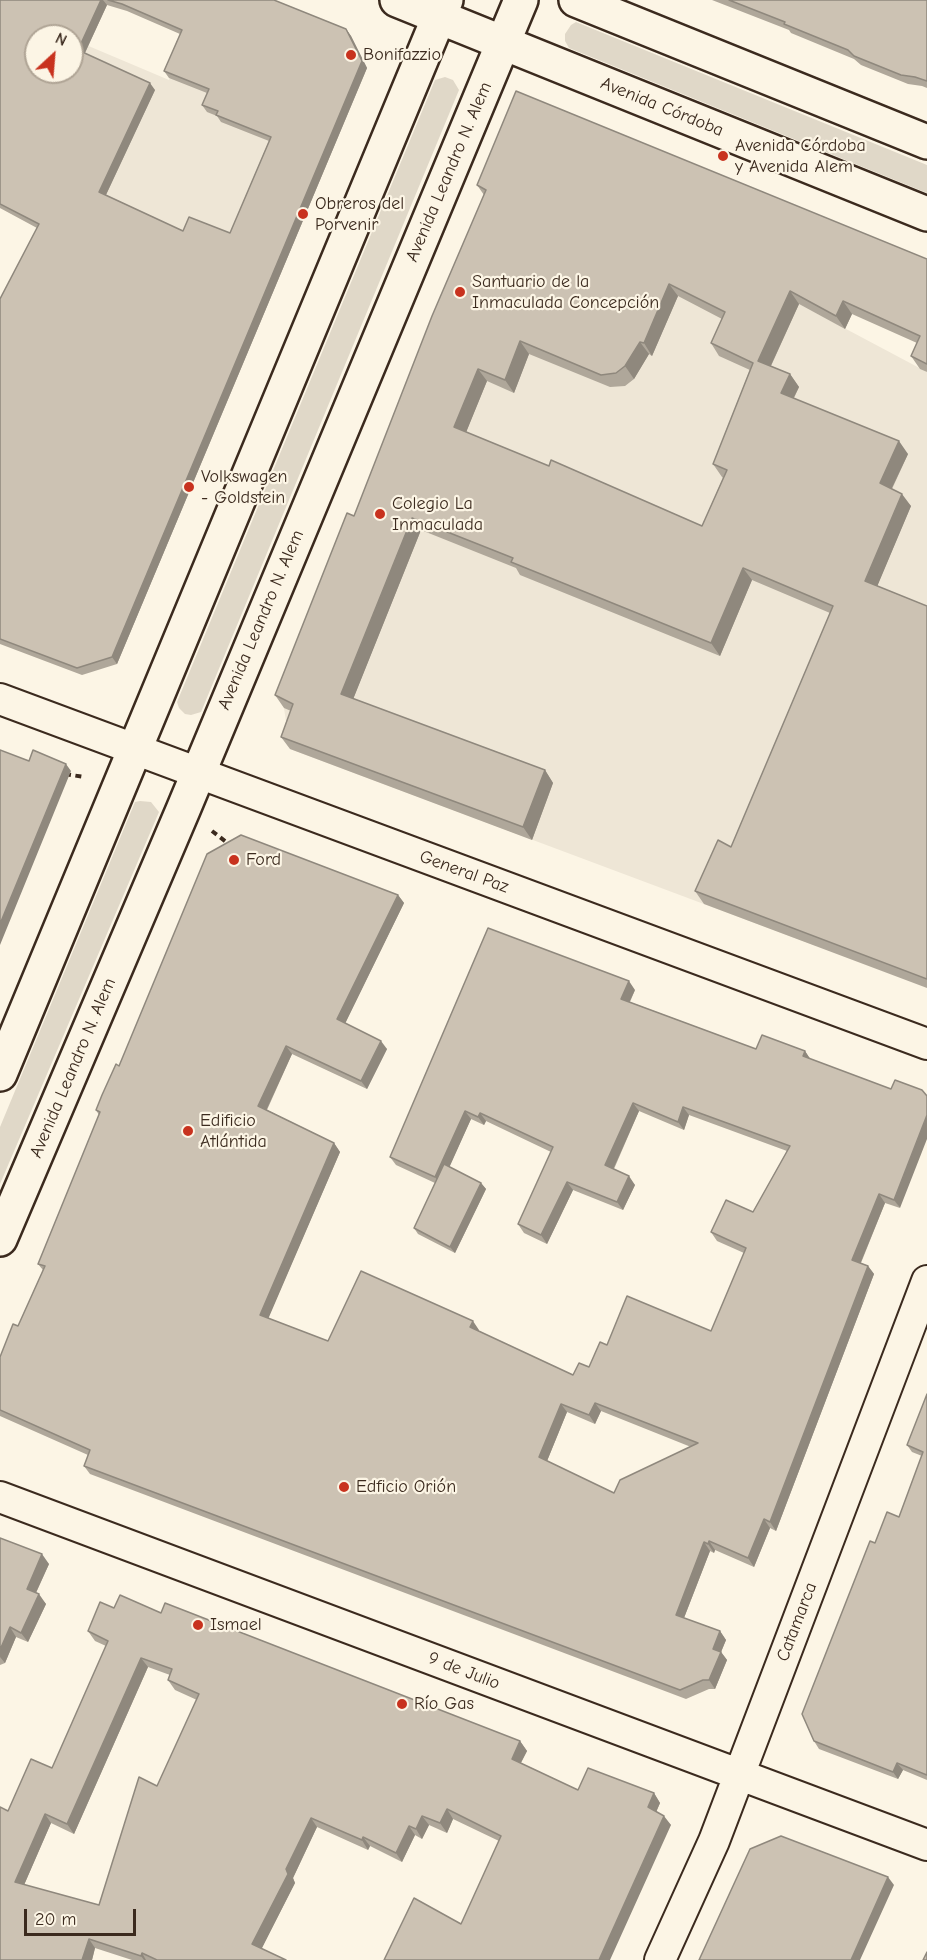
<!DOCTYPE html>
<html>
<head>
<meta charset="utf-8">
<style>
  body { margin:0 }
  #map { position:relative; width:927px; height:1960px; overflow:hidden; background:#fcf5e5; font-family:"Comic Neue",sans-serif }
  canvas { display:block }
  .north { position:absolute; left:24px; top:24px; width:60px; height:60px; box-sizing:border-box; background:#fcf5e5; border:2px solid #afa495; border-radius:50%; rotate:26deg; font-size:16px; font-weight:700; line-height:24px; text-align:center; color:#3b2a1e }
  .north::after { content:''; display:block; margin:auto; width:21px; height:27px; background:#c8321e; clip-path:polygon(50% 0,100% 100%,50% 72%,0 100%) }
  .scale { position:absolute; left:24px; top:1909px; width:112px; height:27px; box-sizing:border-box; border:3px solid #3b2a1e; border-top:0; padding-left:8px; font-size:18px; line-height:21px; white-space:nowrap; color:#3b2a1e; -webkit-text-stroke:4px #fcf5e5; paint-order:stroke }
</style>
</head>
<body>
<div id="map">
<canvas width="927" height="1960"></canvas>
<div class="north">N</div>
<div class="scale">20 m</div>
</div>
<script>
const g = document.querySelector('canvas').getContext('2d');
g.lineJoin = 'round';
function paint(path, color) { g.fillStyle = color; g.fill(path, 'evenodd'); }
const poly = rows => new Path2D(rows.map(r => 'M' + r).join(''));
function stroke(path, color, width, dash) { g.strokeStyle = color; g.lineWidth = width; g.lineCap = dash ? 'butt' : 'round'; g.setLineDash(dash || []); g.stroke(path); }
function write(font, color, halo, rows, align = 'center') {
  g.font = font + ' "Comic Neue",sans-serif'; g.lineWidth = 4.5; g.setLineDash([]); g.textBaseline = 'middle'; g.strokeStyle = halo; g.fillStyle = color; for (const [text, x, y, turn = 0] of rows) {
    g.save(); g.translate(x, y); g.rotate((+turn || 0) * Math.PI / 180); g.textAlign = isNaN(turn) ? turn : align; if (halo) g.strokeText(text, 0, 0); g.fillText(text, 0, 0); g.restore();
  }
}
paint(poly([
  [203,0,347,114,252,341,0,208,0,68,36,36,36,72,72,72,72,39,169,80],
  [486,198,799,304,927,372,927,724,816,946,290,749,284,708]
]), '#eee6d6');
paint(poly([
  [576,22,927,165,927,193,569,48,565,41,565,34,571,25],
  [445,77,453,80,459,90,201,712,191,715,185,714,179,708,177,702,435,80],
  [140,801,151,802,159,812,0,1184,0,1127,135,802]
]), '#e0d8c8');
const street = poly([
  [0,699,927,1044],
  [0,1497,927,1845],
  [660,1960,714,1841,927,1281]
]);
const secondary = poly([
  [397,0,927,214],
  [576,0,927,142],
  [0,1074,446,0],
  [0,1239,183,810,521,0]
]);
stroke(street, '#3b2a1e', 34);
stroke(secondary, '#3b2a1e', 38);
stroke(poly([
  [65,774,84,777],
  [212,831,230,845]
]), '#3b2a1e', 4, [6, 4.5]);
stroke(street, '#fcf5e5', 30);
stroke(secondary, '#fcf5e5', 33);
paint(poly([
  [0,0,274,0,346,29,351,36,367,68,117,664,82,675,0,644,0,299,37,228,0,208],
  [107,5,127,11,180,34,164,71,169,78,207,93,202,105,207,112,217,116,221,122,269,141,230,233,183,231,106,195,155,90,85,53],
  [712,0,927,0,927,88,922,86,908,84,861,65,854,59,791,33,789,30],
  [477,185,927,259,927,372,920,369,911,356,917,343,852,314,845,329,799,304,771,366,790,374,799,387,794,398,908,454,892,489,911,506,877,586,927,606,927,988,704,904,695,891,731,847,830,613,752,580,720,656,520,575,516,568,421,530,353,699,545,770,553,783,532,840,290,749,281,737,291,711,284,708,275,695,354,516,484,195],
  [678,296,722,319,711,343,719,356,750,370,713,464,722,477,723,478,702,526,549,466,466,432,487,381,514,393,529,354,610,387,625,386,634,379,649,354,652,356],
  [398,895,404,903,345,1023,387,1049,367,1089,292,1054,267,1110,334,1143,340,1152,268,1318,328,1341,479,1330,478,1331,573,1375,589,1367,607,1345,711,1331,744,1253,717,1241,711,1232,753,1212,787,1151,689,1115,684,1130,639,1111,614,1169,635,1185,623,1210,573,1190,547,1244,524,1233,518,1224,551,1152,486,1121,484,1125,471,1119,449,1167,481,1183,486,1189,455,1253,418,1234,414,1228,435,1183,396,1165,390,1157,635,990,630,1002,756,1049,805,1051,900,1208,885,1203,861,1263,868,1266,874,1274,776,1531,770,1528,754,1567,715,1550,714,1553,710,1551,684,1618,720,1631,726,1640,721,1652,727,1660,715,1689,709,1689,686,1699,90,1474,84,1466,88,1455,0,1416,0,1357,18,1326,43,1270,38,1264,99,1115,96,1110,119,1066],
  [601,1411,691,1447,614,1493,547,1461,567,1412,595,1424],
  [927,1394,927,1780,903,1770,898,1779,819,1749,814,1741,875,1543,899,1517,922,1456,912,1452,907,1445],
  [0,1538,49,1564,36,1593,46,1604,28,1642,16,1637,5,1663,0,1665],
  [114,1608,161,1613,520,1741,527,1751,521,1763,578,1790,654,1793,660,1803,656,1812,671,1825,461,1924,499,1841,453,1819,447,1833,429,1825,422,1839,415,1835,402,1862,370,1846,368,1850,317,1827,293,1878,295,1883,261,1949,286,1960,132,1960,95,1948,92,1960,0,1960,8,1811,52,1768,106,1646,95,1641,88,1631],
  [148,1667,170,1675,168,1680,175,1690,197,1700,157,1786,99,1905,24,1885,51,1823,74,1834]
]), '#afa79a');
paint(poly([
  [101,0,103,0,107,5,83,57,78,50],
  [346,29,351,36,367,68,117,664,112,657],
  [150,83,155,90,104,199,99,192],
  [669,284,678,296,652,356,644,343],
  [790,291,799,304,767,374,758,361],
  [843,301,852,314,845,329,836,316],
  [520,341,529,354,514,393,505,380],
  [640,342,649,354,634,379,625,366],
  [478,369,487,381,463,440,454,427],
  [790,374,799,387,790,405,781,393],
  [899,441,908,454,888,496,880,483],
  [902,494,911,506,874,594,865,581],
  [412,518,421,530,350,707,341,694],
  [743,568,752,580,720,656,711,643],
  [66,764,71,771,0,945,0,924],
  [545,770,553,783,532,840,523,827],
  [398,895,404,903,343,1028,337,1019],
  [629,981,635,990,627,1007,621,999],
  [381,1041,387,1049,367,1089,361,1081],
  [286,1046,292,1054,264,1115,258,1106],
  [805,1051,811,1060,803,1056],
  [633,1103,639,1111,611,1174,605,1165],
  [683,1107,689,1115,684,1130,678,1122],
  [465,1111,471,1119,441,1186,435,1177],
  [480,1113,486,1121,484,1125,478,1117],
  [927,1115,927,1139,900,1208,894,1200],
  [334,1143,340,1152,266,1324,260,1315],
  [629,1176,635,1185,623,1210,617,1202],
  [567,1182,573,1190,547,1244,541,1235],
  [481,1183,486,1189,455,1253,450,1247],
  [879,1194,885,1203,858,1269,852,1260],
  [868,1266,874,1274,776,1531,770,1522],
  [473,1321,479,1330,476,1336,470,1327],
  [595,1403,601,1411,595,1424,589,1415],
  [561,1404,567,1412,545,1466,539,1457],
  [764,1519,770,1528,754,1567,748,1558],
  [709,1541,715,1550,714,1553,708,1544],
  [704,1542,710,1551,682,1623,676,1615],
  [42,1554,49,1564,33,1599,27,1589],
  [39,1594,46,1604,28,1642,21,1633],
  [10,1627,16,1637,5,1663,0,1657,0,1650],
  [720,1631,726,1640,721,1652,727,1660,715,1689,709,1680,713,1649],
  [141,1658,148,1667,74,1834,67,1824],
  [520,1741,527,1751,518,1768,512,1759],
  [897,1763,903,1770,898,1779,893,1772],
  [654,1793,660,1803,654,1817,648,1807],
  [447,1809,453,1819,447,1833,440,1823],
  [45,1814,51,1823,21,1892,15,1882],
  [422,1816,429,1825,422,1839,416,1829],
  [664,1816,671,1825,610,1960,599,1960],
  [311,1818,317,1827,293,1878,295,1883,259,1954,252,1944,286,1869],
  [409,1826,415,1835,402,1862,396,1853],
  [363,1837,370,1846,368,1850,362,1840],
  [888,1877,894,1885,860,1960,851,1960],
  [89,1939,95,1948,92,1960,82,1960],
  [142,1953,146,1960,144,1960,141,1956]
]), '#8f887d');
const building = poly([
  [0,0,101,0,78,50,150,83,99,192,183,231,189,217,230,233,271,137,216,115,218,111,202,105,209,89,164,71,182,30,122,4,108,0,274,0,346,29,362,61,112,657,77,668,0,639,0,299,39,224,0,204,0,0],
  [36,36,72,36,72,72,36,72,36,36],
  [729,0,927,0,927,81,915,77,901,75,854,56,848,50,784,24,785,22,729,0],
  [516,91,927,259,927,364,911,356,920,336,843,301,836,316,790,291,758,361,790,374,781,393,899,441,880,483,902,494,865,581,927,606,927,979,695,891,718,840,731,847,833,606,743,568,711,643,511,562,513,558,412,518,341,694,545,770,523,827,281,737,293,704,275,695,347,513,354,516,432,316,486,190,477,185,516,91],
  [669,284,725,312,711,343,753,363,713,464,727,470,702,526,551,460,549,466,454,427,478,369,505,380,520,341,601,375,616,373,625,366,640,342,644,343,669,284],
  [0,750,29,761,33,750,66,764,0,924,0,750],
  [241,835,398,895,337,1019,381,1041,361,1081,286,1046,258,1106,334,1143,260,1315,328,1341,361,1271,473,1321,470,1327,573,1375,579,1363,589,1367,600,1342,607,1345,627,1296,711,1331,746,1248,711,1232,726,1200,753,1212,790,1146,683,1107,678,1122,633,1103,605,1165,629,1176,617,1202,567,1182,541,1235,518,1224,553,1147,480,1113,478,1117,465,1111,435,1177,390,1157,488,928,629,981,621,999,756,1049,762,1035,805,1051,803,1056,891,1089,895,1080,922,1090,927,1096,927,1115,894,1200,879,1194,852,1260,868,1266,770,1522,764,1519,748,1558,709,1541,708,1544,704,1542,676,1615,720,1631,713,1649,721,1652,709,1680,703,1680,680,1690,84,1466,90,1450,0,1410,0,1357,13,1324,18,1326,45,1266,38,1264,100,1112,96,1110,102,1095,116,1064,119,1066,207,854,241,835],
  [595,1403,698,1443,620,1480,614,1493,539,1457,561,1404,589,1415,595,1403],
  [444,1164,481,1183,450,1247,414,1228,444,1164],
  [927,1394,927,1775,897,1763,893,1772,814,1741,802,1714,870,1541,875,1543,887,1512,899,1517,923,1452,907,1445,927,1394],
  [0,1538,42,1554,27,1589,39,1594,21,1633,10,1627,0,1650,0,1538],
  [120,1595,161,1613,165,1603,520,1741,512,1759,578,1790,588,1768,654,1793,648,1807,664,1816,599,1960,384,1960,414,1898,461,1924,501,1836,447,1809,440,1823,422,1816,416,1829,409,1826,396,1853,363,1837,362,1840,311,1818,286,1869,288,1874,252,1944,286,1960,157,1960,142,1953,141,1956,89,1939,82,1960,0,1960,0,1807,8,1811,31,1759,52,1768,108,1641,88,1631,100,1602,114,1608,120,1595],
  [141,1658,172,1669,168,1680,199,1694,157,1786,139,1777,99,1905,15,1882,45,1814,67,1824,141,1658],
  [781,1836,888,1877,851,1960,699,1960,750,1849,781,1836],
  [927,1952,927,1960,923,1960,927,1952]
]);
paint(building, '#ccc2b3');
stroke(building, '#8f887d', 1.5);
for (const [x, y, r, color] of [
  [351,55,6,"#c8321e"],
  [723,156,6,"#c8321e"],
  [303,214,6,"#c8321e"],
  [460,292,6,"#c8321e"],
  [189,487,6,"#c8321e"],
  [380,514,6,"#c8321e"],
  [234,860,6,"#c8321e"],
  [188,1131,6,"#c8321e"],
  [344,1487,6,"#c8321e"],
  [198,1625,6,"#c8321e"],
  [402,1704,6,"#c8321e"]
]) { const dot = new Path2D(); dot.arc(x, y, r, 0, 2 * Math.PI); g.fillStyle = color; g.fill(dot); stroke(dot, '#fcf5e5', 2); }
write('18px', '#3b2a1e', '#fcf5e5', [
  ["Bonifazzio",363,55],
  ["Avenida Córdoba",735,146],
  ["y Avenida Alem",735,167],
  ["Obreros del",315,204],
  ["Porvenir",315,225],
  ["Santuario de la",472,282],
  ["Inmaculada Concepción",472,303],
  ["Volkswagen",201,477],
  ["- Goldstein",201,498],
  ["Colegio La",392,504],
  ["Inmaculada",392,525],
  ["Ford",246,860],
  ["Edificio",200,1121],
  ["Atlántida",200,1142],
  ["Edficio Orión",356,1487],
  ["Ismael",210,1625],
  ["Río Gas",414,1704]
], 'left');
write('18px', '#3b2a1e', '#fcf5e5', [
  ["Avenida Córdoba",662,107,22],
  ["Avenida Leandro N. Alem",449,172,-67],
  ["Avenida Leandro N. Alem",261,620,-67],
  ["General Paz",464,872,20],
  ["Avenida Leandro N. Alem",73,1068,-67],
  ["Catamarca",797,1622,-69],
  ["9 de Julio",464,1671,21]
]);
</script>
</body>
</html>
